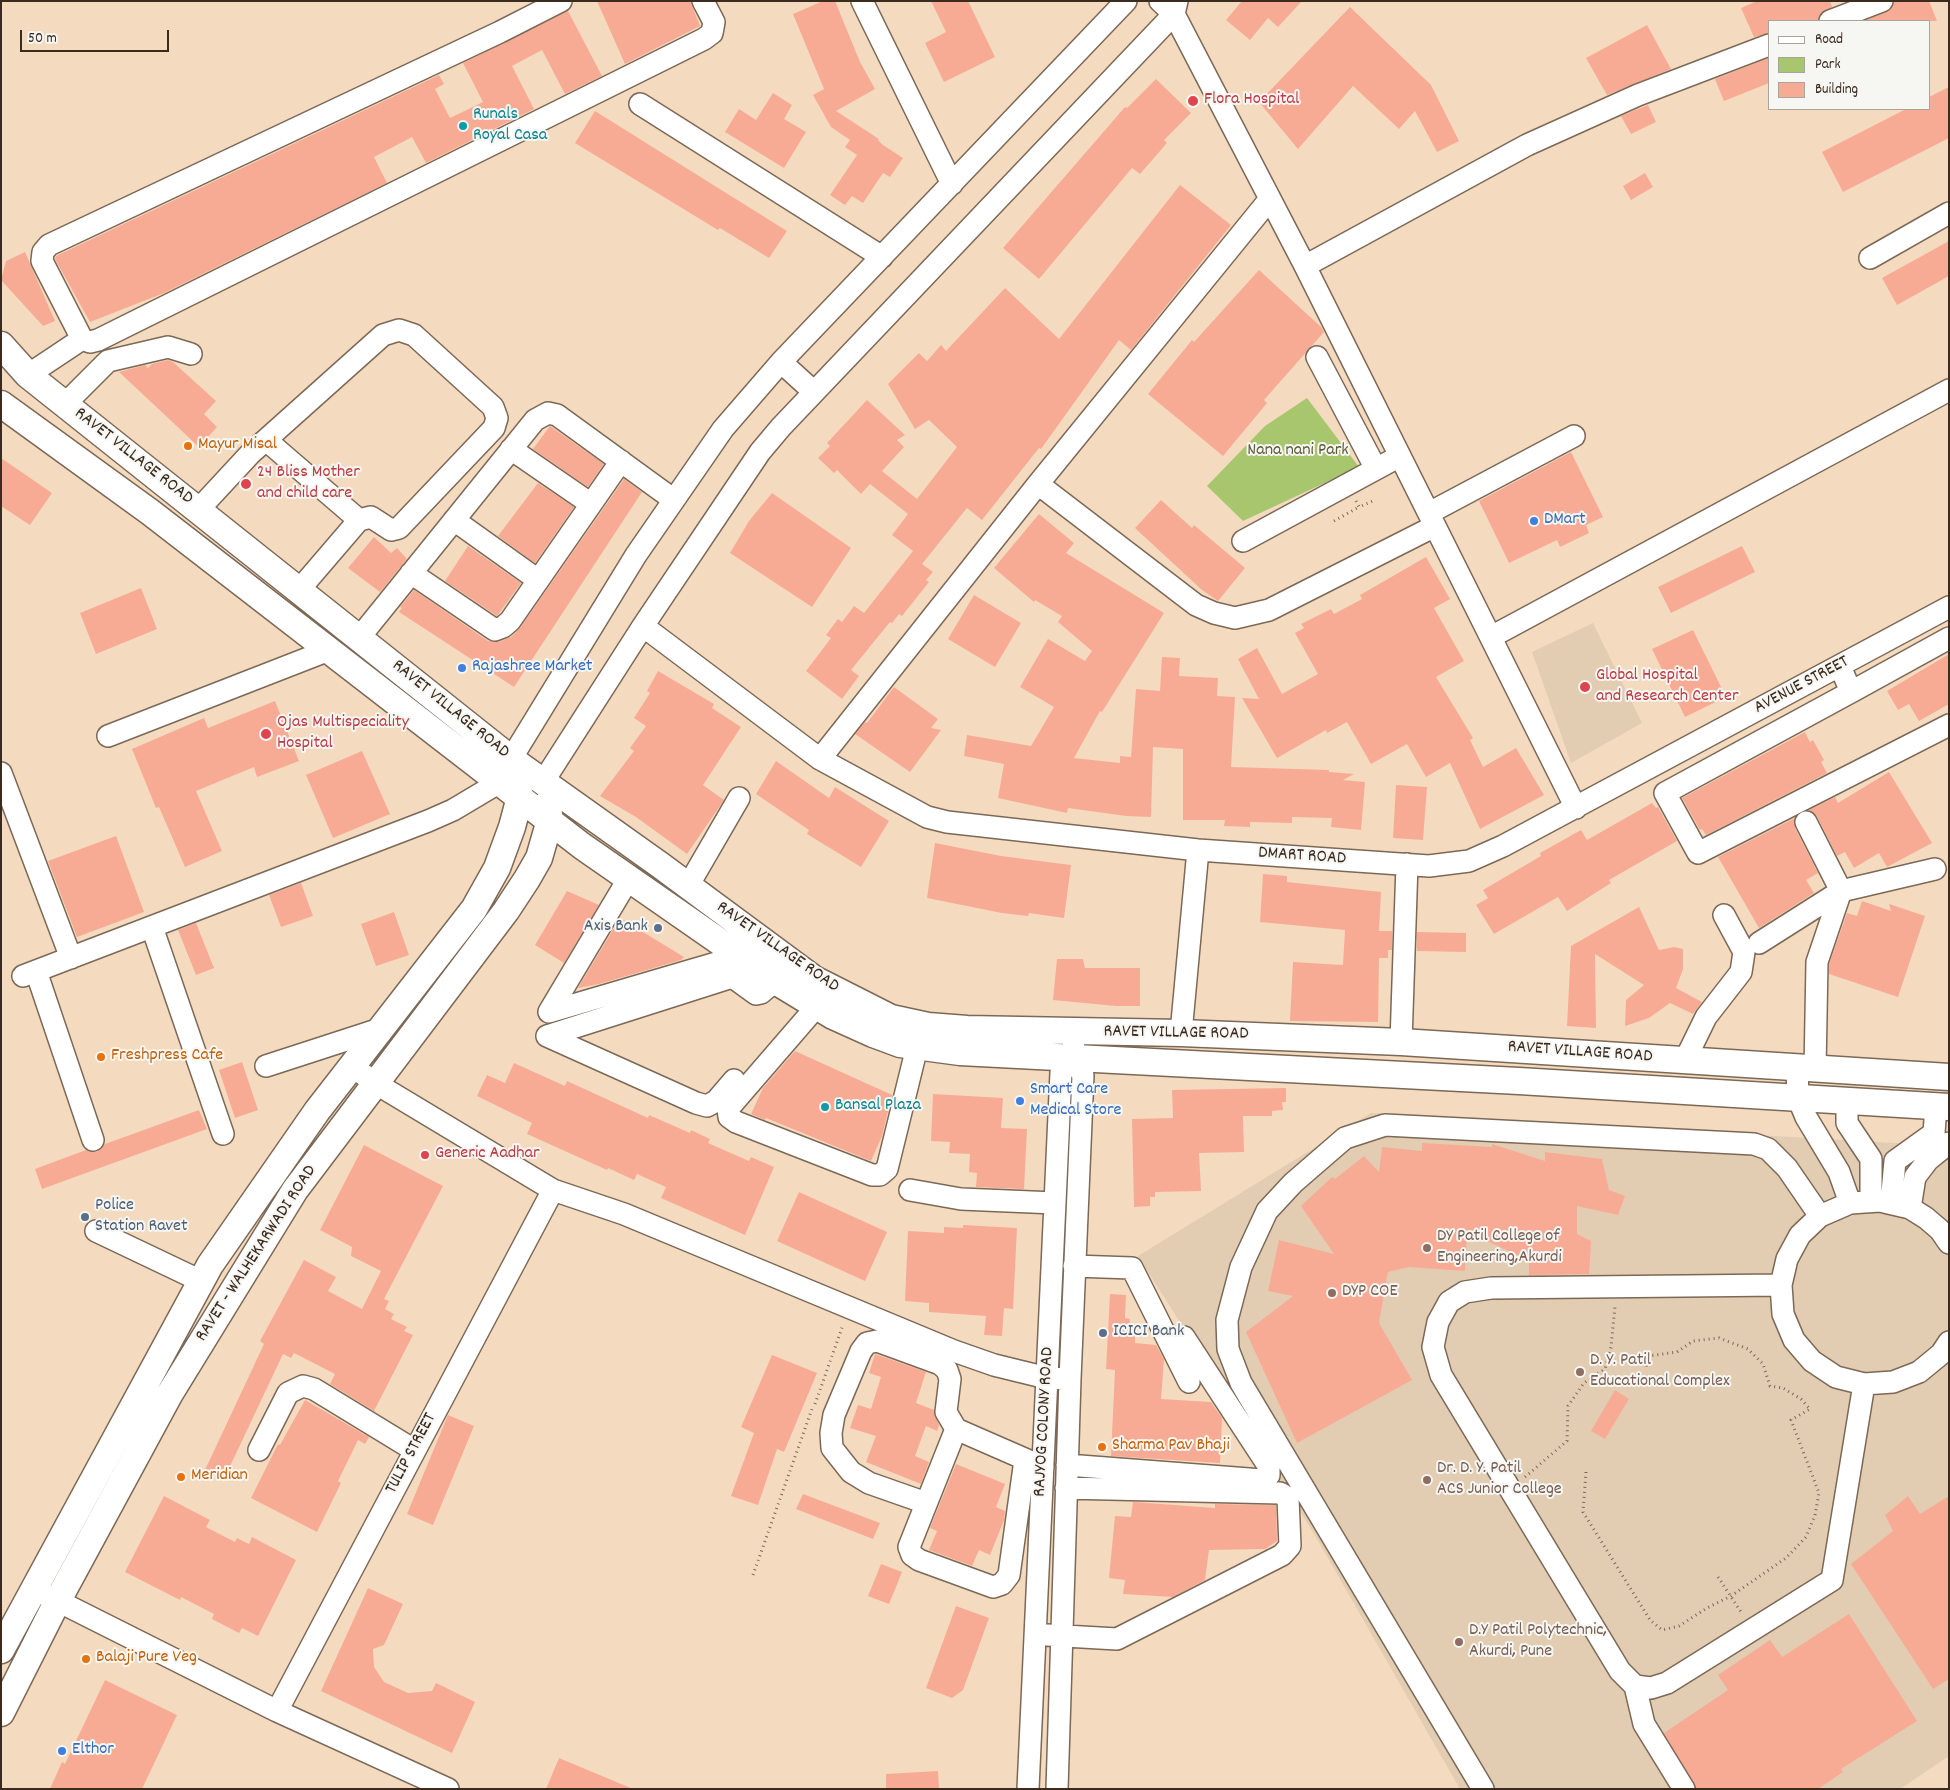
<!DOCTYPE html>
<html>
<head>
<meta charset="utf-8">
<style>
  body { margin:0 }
  #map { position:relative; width:1950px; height:1790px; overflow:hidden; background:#f4dbbf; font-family:Dekko,sans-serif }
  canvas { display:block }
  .frame { position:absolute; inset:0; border:2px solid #3b2a1e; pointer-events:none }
  .legend { position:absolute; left:1768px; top:20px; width:162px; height:90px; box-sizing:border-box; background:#f6f6f2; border:1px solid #aba49d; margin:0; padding:6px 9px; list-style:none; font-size:15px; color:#3b2a1e }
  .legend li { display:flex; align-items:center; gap:10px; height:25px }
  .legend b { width:25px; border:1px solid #aba49d }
  .scale { position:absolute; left:20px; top:30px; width:149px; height:22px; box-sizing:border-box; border:2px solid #3b2a1e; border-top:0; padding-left:6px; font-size:15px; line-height:18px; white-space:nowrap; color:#3b2a1e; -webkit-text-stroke:4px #f6f6f2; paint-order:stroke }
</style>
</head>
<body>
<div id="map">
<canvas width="1950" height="1790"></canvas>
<div class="frame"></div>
<ul class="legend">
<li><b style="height:6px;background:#fff"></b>Road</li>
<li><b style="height:14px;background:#a8c66d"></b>Park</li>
<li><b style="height:14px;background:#f8ab94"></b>Building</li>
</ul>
<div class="scale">50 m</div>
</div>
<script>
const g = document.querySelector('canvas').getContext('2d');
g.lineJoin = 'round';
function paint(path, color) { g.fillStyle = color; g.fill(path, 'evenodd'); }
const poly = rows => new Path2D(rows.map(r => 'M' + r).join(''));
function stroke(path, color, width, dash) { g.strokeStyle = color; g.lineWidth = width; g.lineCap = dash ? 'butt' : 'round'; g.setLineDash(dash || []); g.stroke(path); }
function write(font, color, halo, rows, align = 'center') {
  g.font = font + ' Dekko,sans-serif'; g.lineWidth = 4; g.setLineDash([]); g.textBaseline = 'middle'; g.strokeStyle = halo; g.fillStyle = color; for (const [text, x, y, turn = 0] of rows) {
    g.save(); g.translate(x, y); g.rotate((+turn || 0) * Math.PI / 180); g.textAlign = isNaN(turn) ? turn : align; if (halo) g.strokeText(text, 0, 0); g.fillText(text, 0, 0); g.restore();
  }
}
paint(poly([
  [1593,623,1642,723,1571,763,1532,652],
  [1371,1113,1949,1146,1949,1756,1900,1789,1460,1789,1313,1532,1138,1256]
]), '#e2cdb2');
paint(poly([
  [1307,398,1359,467,1243,521,1207,486,1265,426]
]), '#a8c66d');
paint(poly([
  [597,1,690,1,700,26,625,64],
  [823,1,835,1,860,62,875,89,836,111,879,139,878,140,883,145,903,158,890,177,883,173,863,203,852,196,845,205,830,195,857,155,845,147,850,140,831,127,813,95,824,89,793,14],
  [931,1,968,1,995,57,944,82,925,43,946,32],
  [1242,1,1302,1,1278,27,1268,18,1250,40,1226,20],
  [1757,1,1830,1,1832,7,1821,13,1818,21,1769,21,1769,33,1754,37,1741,8],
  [1895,1,1929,1,1937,21,1864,21,1887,12],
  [1350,7,1431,85,1459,141,1437,152,1415,111,1399,129,1353,86,1298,149,1259,102],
  [568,11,602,76,565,94,542,50,512,66,534,109,426,163,412,137,374,157,387,183,164,293,90,322,55,259,56,256,439,75,444,84,435,89,450,118,483,102,463,63],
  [1647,25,1671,69,1607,95,1586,58],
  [1769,58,1769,83,1724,101,1715,79],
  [1156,79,1191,113,1164,140,1167,143,1140,174,1132,168,1039,279,1003,248,1125,107,1127,108],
  [1949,87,1949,138,1843,192,1822,152,1906,109,1929,109,1929,97],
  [773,93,792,105,784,119,806,132,784,168,725,132,739,109,756,120],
  [1648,105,1656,122,1631,134,1621,116],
  [595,111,787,231,769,258,720,228,718,230,575,143],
  [1645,173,1653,187,1631,200,1623,186],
  [1180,185,1231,225,1131,350,1119,340,1041,449,1039,448,982,520,967,508,922,564,933,572,926,580,929,582,902,616,899,614,892,623,890,622,851,670,859,676,842,699,806,671,831,638,826,635,838,619,842,622,854,606,864,613,913,551,892,535,908,514,870,484,861,494,837,470,834,473,818,458,830,446,827,443,867,400,905,435,897,440,904,447,882,471,917,499,957,447,929,420,915,429,888,384,919,353,927,361,941,345,946,351,1005,288,1059,339],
  [1949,241,1949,276,1897,305,1882,278],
  [25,252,55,321,43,326,1,280,6,261],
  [1259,270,1321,327,1324,332,1264,400,1267,403,1223,456,1148,394,1192,340,1194,342],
  [168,360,173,362,216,401,204,414,217,427,199,447,119,372,145,365,148,368,152,364],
  [550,426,604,464,588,487,533,449],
  [1571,452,1603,517,1586,525,1589,533,1560,547,1557,540,1509,563,1479,501],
  [1,458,52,493,30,525,1,506],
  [624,479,642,492,514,687,399,612,402,608,400,607,414,590,488,641,499,642,511,637,520,628],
  [538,483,574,507,535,563,498,536],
  [772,493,851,548,812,607,730,553,749,521],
  [1161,500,1192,528,1194,525,1245,568,1218,601,1202,590,1135,528],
  [1039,514,1074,543,1066,553,1164,613,1102,712,1100,711,1074,758,1120,763,1120,756,1131,757,1136,689,1160,691,1162,657,1180,658,1179,676,1218,678,1217,696,1235,697,1231,767,1329,770,1329,772,1354,774,1343,780,1365,782,1361,830,1331,827,1332,818,1292,817,1292,823,1250,822,1250,827,1224,826,1225,820,1183,820,1183,749,1153,747,1151,817,1126,816,1068,808,1067,813,998,798,1004,764,964,756,967,735,1031,746,1054,707,1020,687,1048,639,1085,661,1092,651,1058,622,1062,616,1035,600,1034,602,994,568],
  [374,537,391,553,397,548,407,559,380,592,348,568],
  [468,546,521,583,497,616,445,581],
  [1742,546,1755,572,1671,613,1658,587],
  [1426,557,1450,599,1434,608,1464,661,1436,677,1473,738,1470,740,1483,767,1516,748,1544,795,1480,829,1450,763,1426,777,1407,744,1371,764,1347,722,1327,733,1326,730,1277,758,1242,698,1259,699,1238,659,1257,648,1282,694,1318,674,1295,633,1304,628,1301,624,1331,609,1334,614,1362,599,1360,595],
  [141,588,157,629,96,654,80,613],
  [974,595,1021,623,995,667,948,639],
  [1693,630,1726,697,1685,717,1652,649],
  [1949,654,1949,704,1919,721,1909,704,1898,710,1887,691],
  [658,671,714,704,712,708,741,727,703,785,724,800,687,854,636,817,600,796,634,751,630,748,646,726,634,718,650,693,647,691],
  [894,687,938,719,931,728,941,730,910,772,855,734,865,722,867,723],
  [275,701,299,761,257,777,254,767,196,791,222,851,185,867,159,807,156,808,132,749,204,718,208,728],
  [1805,732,1810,742,1813,740,1824,760,1821,762,1827,773,1706,835,1702,829,1700,830,1682,798],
  [362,751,390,814,333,838,306,775],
  [776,761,829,798,835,787,889,821,861,867,807,834,809,830,756,794],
  [1889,772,1932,843,1887,867,1879,853,1854,868,1845,852,1837,856,1817,816,1809,810,1835,797,1838,803],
  [1396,785,1427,787,1423,840,1393,838],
  [1652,803,1656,808,1658,807,1677,841,1609,880,1611,883,1567,911,1558,897,1494,934,1476,905,1488,898,1483,890,1541,856,1540,853,1581,830,1587,840],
  [1795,818,1795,828,1818,873,1806,880,1814,893,1759,928,1718,857],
  [116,836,144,912,77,937,48,861],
  [935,843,1001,856,1071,865,1064,918,1029,913,1028,916,1002,913,927,898],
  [1263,874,1287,876,1287,882,1381,892,1379,931,1392,931,1392,950,1388,950,1388,958,1379,958,1378,1022,1290,1021,1293,962,1343,965,1345,930,1260,922],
  [301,883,313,916,281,927,269,895],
  [567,891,599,905,564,963,535,945],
  [1862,901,1891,911,1889,904,1925,916,1898,997,1829,974,1829,964,1847,913,1857,916],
  [1639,907,1659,950,1674,947,1683,949,1683,969,1676,988,1702,1002,1693,1014,1670,1003,1649,1018,1625,1026,1626,1000,1644,985,1595,954,1596,1028,1567,1026,1571,946],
  [394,912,409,955,376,966,361,924],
  [620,918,684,957,681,960,599,984,578,988],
  [196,923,214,968,196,975,178,930],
  [1417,932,1466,933,1466,952,1417,951],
  [1057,959,1083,959,1085,968,1140,968,1140,1006,1116,1006,1053,1000],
  [795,1051,892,1095,882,1136,871,1161,766,1118,765,1120,751,1114,763,1088],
  [242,1062,258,1110,235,1118,219,1070],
  [514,1063,565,1086,567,1081,648,1118,649,1115,690,1133,691,1130,710,1139,708,1143,749,1161,751,1157,774,1167,745,1235,661,1198,666,1187,637,1174,634,1180,608,1168,607,1170,527,1134,532,1123,477,1096,487,1075,505,1083],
  [1286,1088,1286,1102,1282,1102,1283,1110,1272,1111,1272,1116,1243,1116,1244,1152,1199,1153,1201,1191,1155,1192,1155,1197,1150,1197,1150,1206,1134,1207,1132,1119,1173,1118,1172,1090],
  [933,1094,1003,1098,1001,1128,1027,1129,1024,1189,976,1187,977,1173,969,1172,970,1154,949,1153,950,1142,931,1141],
  [199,1110,207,1129,42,1189,35,1169,86,1150,97,1152,105,1144],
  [1422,1143,1492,1147,1492,1144,1545,1161,1545,1152,1602,1159,1609,1190,1625,1196,1618,1215,1577,1206,1577,1234,1591,1241,1589,1274,1529,1275,1529,1260,1467,1232,1465,1271,1409,1267,1388,1272,1379,1323,1412,1380,1297,1443,1246,1332,1293,1296,1268,1291,1279,1240,1334,1254,1301,1206,1332,1177,1335,1179,1364,1156,1379,1172,1382,1147,1422,1151],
  [364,1145,443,1186,384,1299,389,1301,385,1309,394,1314,391,1319,407,1327,404,1331,413,1335,374,1411,330,1384,335,1374,294,1353,291,1358,283,1354,224,1479,205,1470,264,1344,260,1341,304,1260,336,1277,328,1291,362,1309,381,1271,351,1256,352,1247,320,1230],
  [799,1192,887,1232,865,1281,777,1241],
  [963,1225,1017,1228,1013,1309,1004,1308,1002,1336,984,1335,986,1316,929,1312,929,1303,905,1301,908,1231,944,1233,944,1227,963,1228],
  [1110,1294,1126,1295,1125,1318,1130,1319,1129,1331,1135,1332,1135,1343,1156,1345,1164,1359,1161,1399,1211,1402,1222,1418,1220,1463,1111,1456,1115,1370,1106,1369],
  [875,1354,926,1372,916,1403,934,1410,939,1425,937,1431,926,1426,915,1456,929,1462,921,1484,866,1462,876,1436,850,1428,858,1405,871,1409,881,1377,869,1373],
  [772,1355,817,1373,784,1452,777,1449,758,1505,731,1496,754,1433,741,1427],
  [1615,1390,1629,1399,1605,1439,1591,1431],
  [305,1400,369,1437,365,1444,358,1440,338,1481,341,1483,317,1532,251,1498,278,1444,280,1445],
  [448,1415,474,1426,433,1525,407,1514],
  [956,1464,1005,1484,996,1507,1005,1511,1004,1520,990,1555,979,1550,972,1566,929,1550,937,1531,930,1528],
  [803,1494,880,1523,873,1539,796,1509],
  [164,1496,210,1520,206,1527,235,1542,237,1538,249,1544,252,1537,296,1560,258,1636,242,1628,239,1633,212,1619,214,1614,181,1597,180,1600,125,1572],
  [1908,1496,1920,1514,1949,1496,1949,1679,1933,1689,1851,1564,1893,1531,1885,1515],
  [1133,1502,1215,1508,1215,1504,1276,1505,1277,1541,1265,1549,1209,1550,1205,1580,1173,1597,1123,1594,1125,1580,1109,1578,1115,1516,1131,1517],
  [881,1564,902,1572,889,1604,868,1596],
  [368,1588,403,1604,384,1645,373,1649,374,1667,384,1682,408,1693,432,1691,436,1683,475,1702,452,1753,321,1691],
  [956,1606,989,1618,963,1690,952,1698,926,1688],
  [1849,1614,1917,1721,1841,1769,1843,1772,1818,1789,1696,1789,1664,1733,1728,1690,1718,1675,1770,1640,1782,1657],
  [105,1680,177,1715,142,1789,50,1789,62,1762,65,1764],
  [559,1758,633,1789,546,1789],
  [938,1771,939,1789,886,1789,886,1774]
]), '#f8ab94');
const minor = poly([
  [561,1,500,32,49,245,43,252,42,261,82,339,90,342,98,340,704,39,712,33,714,22,703,1],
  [862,1,952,184],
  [1160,1,1174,14,1305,266,1576,808],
  [1830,21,1882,1],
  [640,104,882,257],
  [1870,258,1949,213],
  [1305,266,1527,145,1638,95,1769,45],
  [1317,357,1376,469],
  [781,362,814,392],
  [28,375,82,339],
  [65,404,108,361,168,347,191,354],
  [266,440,359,520],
  [511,449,591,504],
  [1038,484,1196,605,1214,613,1235,618,1269,610,1435,526],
  [199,509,250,454,383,335,399,330,414,335,493,407,497,418,494,428,399,528,391,530,371,517,359,520,299,590],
  [1429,513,1574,436],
  [454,520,538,580],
  [1243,541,1400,456],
  [411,573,495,630,503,627,510,621,621,461],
  [643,626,820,759,927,817,947,822,1198,850,1429,866,1469,861,1503,846,1949,607],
  [1491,637,1949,390],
  [359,638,535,420,548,413,557,415,674,500],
  [1840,666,1851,692,1665,793,1698,853,1949,725],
  [1851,692,1949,638],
  [108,736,329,650],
  [820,759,1038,484,1269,200],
  [1,773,71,958],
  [543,782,643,626,760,452,781,427,1174,14,1177,1],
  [1806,822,1841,891,1817,962,1815,1070],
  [629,878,549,1012,740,956],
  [688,886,739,798],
  [152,927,223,1134],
  [1759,943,1841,891,1935,869],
  [36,971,93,1140],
  [23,976,428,821,453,810,500,782,511,759,636,555,723,429,781,362,1126,1],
  [817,1006,728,1109,729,1117,736,1122,872,1175,880,1175,887,1169,917,1047],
  [1181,1033,1198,850],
  [547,1036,696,1103,707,1106,716,1101,734,1080],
  [547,1036,729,978,734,978,756,994,761,993,776,980],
  [1401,1042,1407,864],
  [1685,1060,1706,1017,1741,972,1744,952,1724,915],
  [266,1066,380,1029],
  [352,1066,375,1083,553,1190,624,1214,954,1351,994,1365,1047,1378,1070,1379],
  [1797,1068,1798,1098,1806,1117,1839,1172,1850,1203],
  [1847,1101,1847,1123,1871,1159,1871,1201],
  [910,1190,961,1199,1055,1203],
  [1891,1203,1895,1161,1934,1133,1936,1106],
  [1910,1208,1915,1177,1928,1160,1949,1143],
  [96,1231,201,1281],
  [1949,1243,1940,1230,1926,1218,1910,1208,1880,1201,1850,1203,1820,1216,1800,1235,1787,1259,1781,1285,1783,1314,1794,1340,1812,1361,1836,1377,1864,1384,1893,1382,1919,1372,1941,1354,1949,1342],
  [1074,1266,1132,1268,1189,1382],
  [1781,1285,1491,1288,1465,1292,1449,1302,1438,1322,1433,1347,1441,1375,1620,1671,1635,1686,1651,1688,1667,1683,1832,1580,1864,1384],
  [259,1450,288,1393,303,1386,314,1389,414,1450],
  [1025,1460,1009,1575,1002,1584,993,1587,919,1560,912,1555,909,1547,956,1429,1043,1467],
  [1067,1465,1262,1480,1269,1475,1269,1467,1184,1337],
  [926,1503,869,1483,851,1472,832,1448,831,1433,834,1415,861,1351,867,1343,877,1341,940,1364,947,1370,950,1379,946,1412,956,1429],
  [44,1594,277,1711,553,1190],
  [1047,1635,1117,1639,1282,1555,1290,1546,1288,1498,1280,1493,1066,1488],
  [1635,1686,1644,1724,1684,1789],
  [277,1711,448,1789],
  [1028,1789,1061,1072,1073,1059],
  [1057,1789,1070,1379,1083,1075,1073,1059,1074,1032],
  [1483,1789,1241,1383,1228,1349,1227,1320,1241,1267,1267,1211,1293,1183,1345,1138,1385,1125,1754,1144,1768,1149,1787,1168,1820,1216]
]);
const major = poly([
  [1,345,28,375,511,759,660,865,814,979,891,1018,928,1026,967,1029,1181,1033,1401,1042,1949,1077],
  [1,404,150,512,582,846,782,985,833,1016,873,1034,900,1044,960,1052,1519,1081,1949,1107],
  [1,1650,210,1265,317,1111,474,909,497,868,512,827,520,797,516,781],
  [1,1713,57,1602,169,1395,295,1190,506,911,527,879,539,858,550,820,547,804]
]);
stroke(minor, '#7c6856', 24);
stroke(major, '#7c6856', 29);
stroke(poly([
  [1356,501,1359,507,1375,500],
  [1334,521,1359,507],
  [815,1404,843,1325],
  [1586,1472,1583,1512,1650,1620,1662,1630,1679,1626,1707,1608,1731,1596,1786,1558,1806,1537,1815,1515,1819,1493,1791,1420,1810,1409,1801,1399,1783,1388,1770,1386,1763,1364,1748,1349,1719,1338,1693,1341,1677,1352,1648,1356,1646,1367],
  [1525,1477,1567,1441,1568,1406,1584,1383,1605,1369,1611,1347,1615,1307],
  [753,1575,812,1409],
  [1718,1577,1741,1612]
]), '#7c6856', 3, [1, 4]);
stroke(minor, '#fff', 21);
stroke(major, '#fff', 26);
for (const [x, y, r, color] of [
  [1193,101,6,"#e0444e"],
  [463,126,5,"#0f9aa8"],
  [188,446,5,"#e8710a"],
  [246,484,6,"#e0444e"],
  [1534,521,5,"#3f7fe0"],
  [462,668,5,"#3f7fe0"],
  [1585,687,6,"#e0444e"],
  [266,734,6,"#e0444e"],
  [658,928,5,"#5c6f8a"],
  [101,1057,5,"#e8710a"],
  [1020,1101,5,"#3f7fe0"],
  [825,1107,5,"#0f9aa8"],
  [425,1155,5,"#e0444e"],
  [85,1217,5,"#5c6f8a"],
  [1427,1248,5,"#8d6e63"],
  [1332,1293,5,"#8d6e63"],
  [1103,1333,5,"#5c6f8a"],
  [1580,1372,5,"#8d6e63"],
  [1102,1447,5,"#e8710a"],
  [181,1477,5,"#e8710a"],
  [1427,1480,5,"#8d6e63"],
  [1459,1642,5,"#8d6e63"],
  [86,1659,5,"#e8710a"],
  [62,1751,5,"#3f7fe0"]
]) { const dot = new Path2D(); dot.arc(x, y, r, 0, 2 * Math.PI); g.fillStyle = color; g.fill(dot); stroke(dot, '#f6f6f2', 2); }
write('18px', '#be3a42', '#f6f6f2', [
  ["Flora Hospital",1204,101],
  ["24 Bliss Mother",257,474],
  ["and child care",257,495],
  ["Global Hospital",1596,677],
  ["and Research Center",1596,698],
  ["Ojas Multispeciality",277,724],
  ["Hospital",277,745],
  ["Generic Aadhar",435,1155]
], 'left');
write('18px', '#0d838f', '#f6f6f2', [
  ["Runals",473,116],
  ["Royal Casa",473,137],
  ["Bansal Plaza",835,1107]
], 'left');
write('18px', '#c56008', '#f6f6f2', [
  ["Mayur Misal",198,446],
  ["Freshpress Cafe",111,1057],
  ["Sharma Pav Bhaji",1112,1447],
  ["Meridian",191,1477],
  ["Balaji Pure Veg",96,1659]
], 'left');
write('18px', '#5c5936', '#f6f6f2', [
  ["Nana nani Park",1298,452]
]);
write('18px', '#3b2a1e', '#f6f6f2', [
  ["RAVET VILLAGE ROAD",133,457,38],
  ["AVENUE STREET",1802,686,-28],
  ["RAVET VILLAGE ROAD",450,710,39],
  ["DMART ROAD",1302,857,4],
  ["RAVET VILLAGE ROAD",777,948,35],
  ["RAVET VILLAGE ROAD",1176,1034,1],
  ["RAVET VILLAGE ROAD",1580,1053,4],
  ["RAVET - WALHEKARWADI ROAD",257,1254,-57],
  ["RAJYOG COLONY ROAD",1045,1422,-87],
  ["TULIP STREET",412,1454,-62]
]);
write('18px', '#366cbe', '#f6f6f2', [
  ["DMart",1544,521],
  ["Rajashree Market",472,668],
  ["Smart Care",1030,1091],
  ["Medical Store",1030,1112],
  ["Elthor",72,1751]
], 'left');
write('18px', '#4e5e75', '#f6f6f2', [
  ["Axis Bank",648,928,"right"],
  ["Police",95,1207],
  ["Station Ravet",95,1228],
  ["ICICI Bank",1113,1333]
], 'left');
write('18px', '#785e54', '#f6f6f2', [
  ["DY Patil College of",1437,1238],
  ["Engineering,Akurdi",1437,1259],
  ["DYP COE",1342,1293],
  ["D. Y. Patil",1590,1362],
  ["Educational Complex",1590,1383],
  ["Dr. D. Y. Patil",1437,1470],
  ["ACS Junior College",1437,1491],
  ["D.Y Patil Polytechnic,",1469,1632],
  ["Akurdi, Pune",1469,1653]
], 'left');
</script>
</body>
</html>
